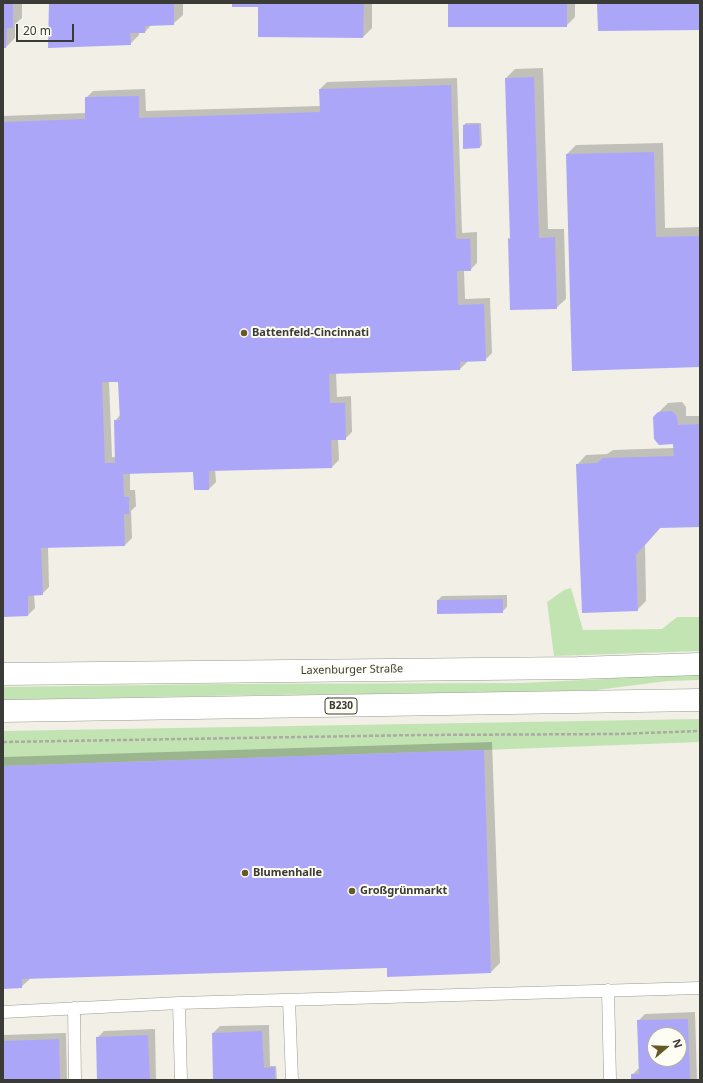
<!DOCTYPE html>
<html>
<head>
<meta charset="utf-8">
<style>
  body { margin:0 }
  #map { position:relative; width:703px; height:1083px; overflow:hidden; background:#f1efe6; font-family:"Noto Sans",sans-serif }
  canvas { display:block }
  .frame { position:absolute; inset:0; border:4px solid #3a3a36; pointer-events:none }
  .north { position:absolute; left:647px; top:1027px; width:40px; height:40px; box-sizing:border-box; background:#fefdf3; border:1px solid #b0afa7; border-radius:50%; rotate:71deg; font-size:11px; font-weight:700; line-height:16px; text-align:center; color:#3a3a36 }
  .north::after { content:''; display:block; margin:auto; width:14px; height:18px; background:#665926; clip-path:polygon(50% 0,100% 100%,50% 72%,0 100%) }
  .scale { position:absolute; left:16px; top:24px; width:58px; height:18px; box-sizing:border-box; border:2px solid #3a3a36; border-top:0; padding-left:5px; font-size:12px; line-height:14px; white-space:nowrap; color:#3a3a36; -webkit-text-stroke:3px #fefdf3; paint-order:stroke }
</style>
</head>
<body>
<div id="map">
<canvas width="703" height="1083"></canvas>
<div class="frame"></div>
<div class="north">N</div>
<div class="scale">20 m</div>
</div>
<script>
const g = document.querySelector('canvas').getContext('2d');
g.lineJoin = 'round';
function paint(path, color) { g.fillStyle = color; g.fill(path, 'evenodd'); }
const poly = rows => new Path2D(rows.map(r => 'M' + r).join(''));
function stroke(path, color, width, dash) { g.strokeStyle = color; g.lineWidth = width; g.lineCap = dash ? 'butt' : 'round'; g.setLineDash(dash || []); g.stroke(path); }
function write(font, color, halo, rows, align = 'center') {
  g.font = font + ' "Noto Sans",sans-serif'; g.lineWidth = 4; g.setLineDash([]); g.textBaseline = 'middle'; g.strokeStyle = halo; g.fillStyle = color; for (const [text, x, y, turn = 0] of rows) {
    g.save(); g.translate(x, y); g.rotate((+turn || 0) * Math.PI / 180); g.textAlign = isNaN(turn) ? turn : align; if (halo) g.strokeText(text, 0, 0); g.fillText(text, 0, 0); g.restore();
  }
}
paint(poly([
  [571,588,583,630,662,629,677,617,700,617,700,651,554,656,547,602,564,590],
  [658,673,700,673,700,680,667,681,597,690,497,693,256,695,3,700,3,687,221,684,521,683,604,679],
  [700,719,700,742,484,750,3,766,3,731]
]), '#c2e4b3');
paint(poly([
  [3,3,22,3,22,18,15,24,15,38,6,47,3,47],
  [50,3,183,3,183,15,173,24,152,24,145,32,139,32,139,35,130,44],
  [233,3,372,3,372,28,363,37,259,6],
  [449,3,575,3,575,17,566,26],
  [543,68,548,229,564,229,566,299,556,308,509,239,511,237,506,78,515,69],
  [457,78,462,233,477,232,477,263,470,270,464,270,465,299,490,298,492,353,485,360,467,361,467,362,460,369,336,372,337,397,351,396,352,432,345,439,338,439,339,460,332,467,215,470,216,482,209,489,194,471,130,473,130,490,135,490,136,506,131,511,132,538,125,545,48,547,49,587,42,594,34,595,35,608,28,615,3,616,3,116,86,113,86,98,93,91,145,89,146,111,320,106,320,89,327,82],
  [109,381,119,381,120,415,115,421,116,457,112,457],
  [466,123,481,123,482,145,480,147,464,125],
  [663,143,665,228,700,227,700,366,567,154,576,145],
  [682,402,686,407,686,416,700,416,700,526,661,527,645,545,646,601,637,610,577,465,586,455,607,454,613,450,674,448,674,443,658,413,668,403],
  [507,595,507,607,502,612,438,600,442,596],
  [492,742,500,963,491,972,388,966,31,978,21,987,3,988,3,757],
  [695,1012,697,1080,632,1080,632,1075,639,1068,638,1021,645,1014],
  [655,1035,679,1035,679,1059,655,1059],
  [269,1025,270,1066,276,1066,277,1080,214,1080,213,1033,220,1026],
  [155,1029,156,1080,98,1080,97,1038,104,1031],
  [66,1033,67,1080,3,1080,3,1035]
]), '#0003');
paint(poly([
  [3,3,13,3,13,28,7,28,6,48,3,48],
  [49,3,174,3,174,25,145,26,145,33,130,33,131,45,48,48],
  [232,3,364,3,363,38,258,37,258,7,232,7],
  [448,3,567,3,567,27,448,27],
  [597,3,700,3,700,30,598,31],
  [534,77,539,238,555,237,557,309,510,310,508,238,510,239,505,78],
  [451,85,456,239,470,239,471,271,457,271,458,305,484,304,486,361,460,362,460,370,329,374,330,403,345,403,346,440,331,440,332,468,209,471,209,490,194,490,193,472,123,474,124,497,129,497,129,514,124,514,125,546,41,548,43,595,28,596,28,616,3,617,3,122,85,119,85,97,139,96,139,118,320,112,319,89],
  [102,382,118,382,120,420,114,420,115,463,105,463],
  [479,124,480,148,463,149,463,125],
  [654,152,656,237,700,236,700,367,572,371,566,154],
  [672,411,677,416,678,425,700,424,700,527,660,528,636,555,638,611,582,613,576,464,597,463,603,458,674,456,673,444,659,445,654,439,653,417,658,412],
  [503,599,503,613,437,614,437,600],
  [484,750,491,973,387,977,387,968,22,979,22,988,3,989,3,766],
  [688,1019,690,1080,631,1080,631,1074,639,1074,637,1020],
  [655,1035,679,1035,679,1059,655,1059],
  [262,1031,264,1068,275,1067,275,1080,213,1080,212,1033],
  [148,1035,150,1080,97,1080,96,1037],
  [59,1039,60,1080,3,1080,3,1041]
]), '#aca6f9');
const lane = poly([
  [608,990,610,1080],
  [289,1000,292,1080],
  [179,1003,181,1080],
  [74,1008,75,1080],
  [3,1012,179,1003,700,988]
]);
const primary = poly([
  [3,674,578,668,700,664],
  [3,711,700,700]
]);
stroke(lane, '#9b9a91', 13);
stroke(primary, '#9b9a91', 23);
stroke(poly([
  [3,742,420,735,618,734,700,731]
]), '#acaaa3', 2.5, [4, 2]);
stroke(lane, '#fff', 12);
stroke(primary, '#fff', 22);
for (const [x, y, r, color] of [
  [244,333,4,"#665926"],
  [245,873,4,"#665926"],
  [352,891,4,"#665926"]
]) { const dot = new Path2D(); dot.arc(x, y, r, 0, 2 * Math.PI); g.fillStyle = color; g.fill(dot); stroke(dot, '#fefdf3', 1.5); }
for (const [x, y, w] of [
  [341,706,32]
]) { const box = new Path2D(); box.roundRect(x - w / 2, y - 8, w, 16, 3); g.fillStyle = '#fefdf3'; g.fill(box); stroke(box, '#3a3a36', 1); }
write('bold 10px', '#3a3a36', null, [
  ["B230",341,706]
]);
write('bold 11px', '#3a3a36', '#fefdf3', [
  ["Battenfeld-Cincinnati",252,333],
  ["Blumenhalle",253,873],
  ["Großgrünmarkt",360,891]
], 'left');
write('11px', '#3a3a36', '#fefdf3', [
  ["Laxenburger Straße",352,670,-1]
]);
</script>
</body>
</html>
